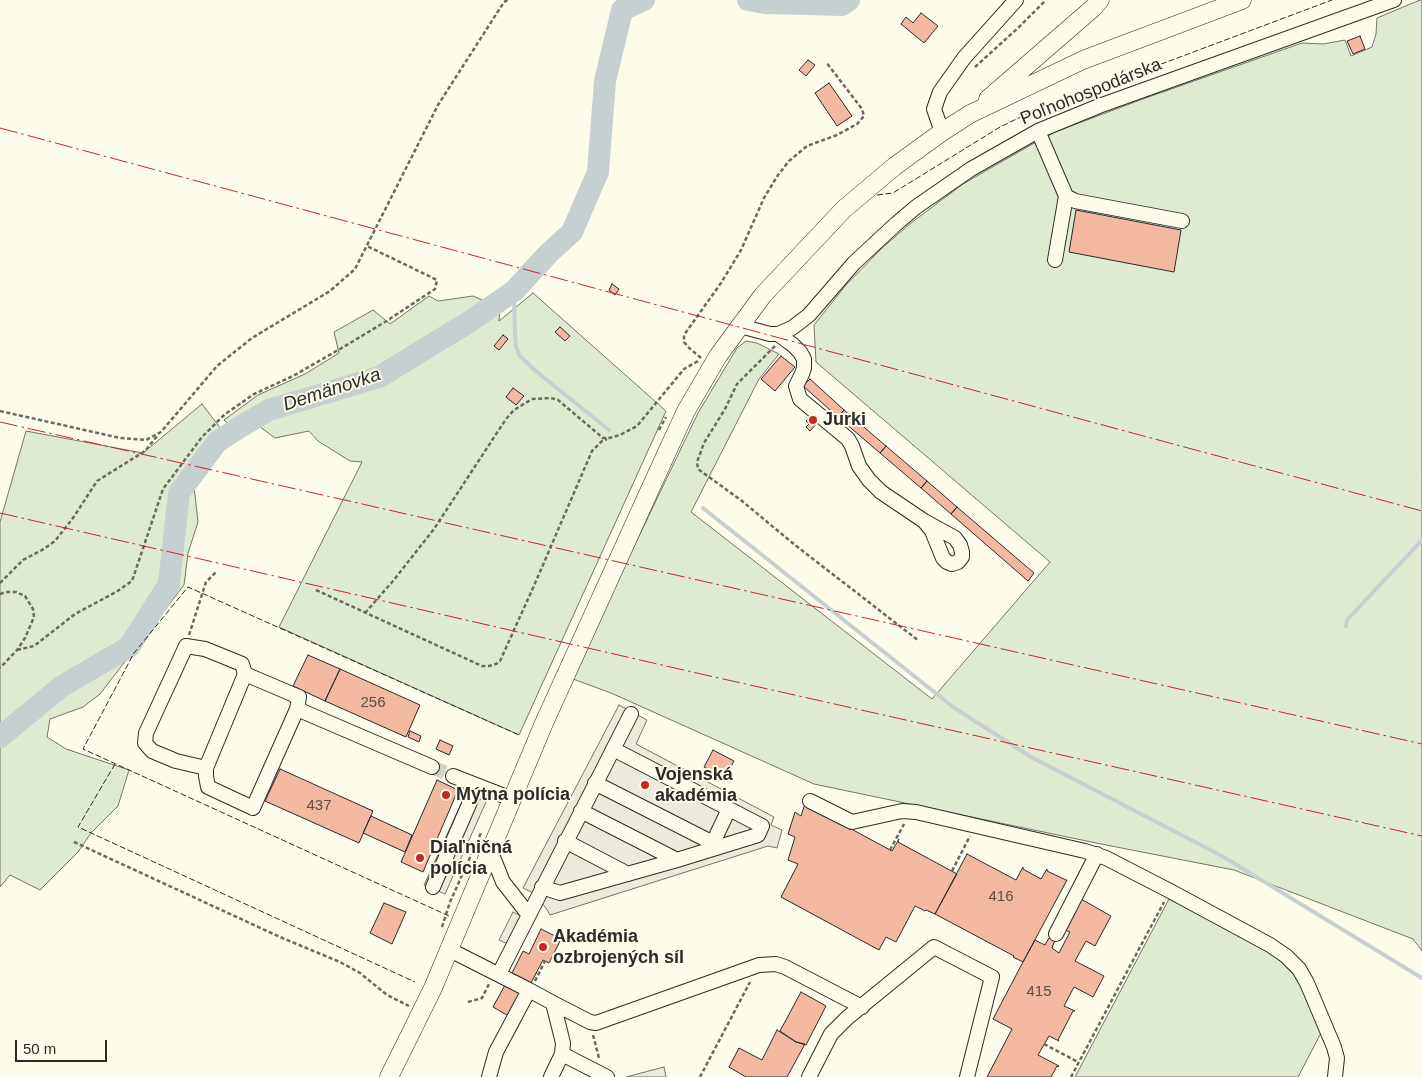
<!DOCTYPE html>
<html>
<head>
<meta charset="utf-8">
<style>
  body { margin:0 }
  #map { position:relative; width:1422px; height:1077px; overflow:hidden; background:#fdfbea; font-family:Arial,sans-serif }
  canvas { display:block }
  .scale { position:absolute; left:15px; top:1040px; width:92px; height:22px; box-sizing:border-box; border:2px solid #2b2b2b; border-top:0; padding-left:6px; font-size:15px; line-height:18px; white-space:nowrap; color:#2b2b2b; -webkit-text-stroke:4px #fdfbea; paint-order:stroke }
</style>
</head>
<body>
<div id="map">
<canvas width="1422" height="1077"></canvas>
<div class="scale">50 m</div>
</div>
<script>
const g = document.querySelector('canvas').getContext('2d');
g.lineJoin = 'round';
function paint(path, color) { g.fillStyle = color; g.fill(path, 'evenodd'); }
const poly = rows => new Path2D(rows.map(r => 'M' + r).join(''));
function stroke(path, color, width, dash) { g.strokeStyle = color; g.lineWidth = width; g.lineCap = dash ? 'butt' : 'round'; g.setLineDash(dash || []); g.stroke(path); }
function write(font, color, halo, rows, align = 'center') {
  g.font = font + ' Arial,sans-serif'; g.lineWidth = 4; g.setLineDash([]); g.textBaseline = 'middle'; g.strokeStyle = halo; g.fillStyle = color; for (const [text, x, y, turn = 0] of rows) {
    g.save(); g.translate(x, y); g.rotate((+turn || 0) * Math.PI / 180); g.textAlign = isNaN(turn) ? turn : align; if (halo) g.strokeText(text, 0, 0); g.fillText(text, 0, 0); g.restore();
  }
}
const green = poly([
  [1420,0,1422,0,1422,951,1413,939,1234,870,1096,843,814,784,611,693,573,679,618,580,698,413,737,348,746,341,757,343,779,354,759,379,691,512,932,699,1050,562,816,362,814,325,846,285,881,249,911,223,963,184,1029,146,1055,132,1140,100,1302,43,1323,44,1345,40,1351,56,1372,47,1376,34,1377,18,1420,0],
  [533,293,666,411,519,735,279,627,362,462,350,461,318,441,309,431,275,438,248,418,229,425,224,420,258,395,305,374,339,353,334,332,373,310,390,324,429,296,438,301,473,296,500,308,499,321,533,293],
  [202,404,221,429,198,456,177,486,194,486,198,522,188,553,184,585,100,694,83,707,50,719,47,737,66,749,129,770,118,806,91,833,78,852,40,890,10,875,0,887,0,522,26,431,143,453,202,404],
  [1169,899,1272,953,1283,961,1292,972,1300,984,1322,1031,1298,1077,1075,1077,1169,899]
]);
paint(green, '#deebd1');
stroke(green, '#74746e', 1);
const parking = poly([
  [619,705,647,720,636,744,774,817,771,825,782,830,777,848,768,846,550,915,546,908,533,893,523,888,619,705],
  [466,793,486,802,445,894,424,885,466,793],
  [513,912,521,916,508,944,499,940,513,912],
  [664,1067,666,1077,626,1077,664,1067]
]);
paint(parking, '#eceadb');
stroke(parking, '#74746e', 1);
stroke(poly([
  [514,291,515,336,516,347,520,356,537,372,609,430],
  [703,508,953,707,1031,757,1222,856,1422,978],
  [1346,626,1347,620,1422,540]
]), '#c7d0d0', 4);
stroke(poly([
  [748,0,765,3,842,5,849,0],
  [0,737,62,686,129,647,169,584,179,493,217,442,240,427,269,410,379,377,469,322,514,291,548,254,572,232,598,172,605,81,622,10,644,0]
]), '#c7d0d0', 22);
const building = poly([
  [921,13,938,26,924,43,901,24,906,17,913,23,921,13],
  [1360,36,1365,49,1353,54,1347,41,1360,36],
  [808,60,815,65,806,76,799,70,808,60],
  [829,83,852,116,837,126,815,93,829,83],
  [1076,210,1181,230,1174,272,1069,252,1076,210],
  [612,284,619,289,615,295,609,290,612,284],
  [560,327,570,336,565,341,555,332,560,327],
  [503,335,508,339,499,350,494,346,503,335],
  [781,356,795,367,775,391,761,379,781,356],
  [810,379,844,410,838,417,803,386,810,379],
  [513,388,524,396,516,405,506,397,513,388],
  [844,410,886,446,880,453,838,417,844,410],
  [811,415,819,421,810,431,806,427,809,424,806,421,811,415],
  [886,446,927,481,921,488,880,453,886,446],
  [927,481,957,507,951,514,921,488,927,481],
  [957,507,1034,573,1028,581,951,514,957,507],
  [308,655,340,669,325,701,293,686,308,655],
  [340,669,420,705,406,737,325,701,340,669],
  [410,731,421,736,419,742,408,737,410,731],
  [440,740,453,746,449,755,436,749,440,740],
  [713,750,734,761,725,778,704,767,713,750],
  [280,769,373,811,359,843,265,801,280,769],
  [437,780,458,790,423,872,401,862,437,780],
  [805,804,892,851,899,839,898,842,957,874,935,914,926,910,925,911,915,906,896,942,886,937,879,950,781,897,798,864,788,860,795,837,788,834,795,812,801,816,805,804],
  [371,816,412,835,405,852,363,833,371,816],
  [967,854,1016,880,1023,867,1023,869,1041,879,1047,869,1047,871,1066,880,1067,880,1023,962,1013,957,1014,956,935,914,967,854],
  [1081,899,1111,916,1095,946,1086,941,1075,961,1104,976,1093,997,1074,987,1064,1006,1075,1011,1073,1011,1058,1040,1059,1041,1049,1036,1038,1055,1059,1066,1058,1067,1057,1066,1051,1077,987,1077,1012,1029,993,1019,1023,962,1035,940,1045,945,1049,938,1052,938,1055,940,1052,948,1059,953,1070,932,1065,930,1081,899],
  [384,903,406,912,392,944,370,933,384,903],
  [541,929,561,939,549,963,543,960,531,983,512,973,523,951,529,954,541,929],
  [505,985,524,995,512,1018,493,1007,505,985],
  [801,992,826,1006,806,1045,796,1042,780,1031,801,992],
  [777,1030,796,1042,805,1044,787,1077,746,1077,729,1067,739,1048,762,1060,777,1030]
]);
paint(building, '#f2b8a0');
stroke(building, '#2b2b2b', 1);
stroke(poly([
  [432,767,453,776]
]), '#d3d1c4', 14, [14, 7]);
const minor = poly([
  [1038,131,1066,196,1055,260],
  [942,132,934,109,940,92,964,58,1016,0],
  [1066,196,1075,201,1182,221],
  [740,326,770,334,778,334,792,328,809,315,854,263,896,224,916,207,971,169,1038,131,1099,106,1394,0],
  [778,334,793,345,800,352,804,359,804,368,802,374,796,386,800,399,848,439,852,446,859,466,869,480,881,492,924,521,955,538,960,545,962,552,962,557,958,562,952,564,947,562,943,558,932,531,924,521],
  [245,674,299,697,297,709,253,808,208,787,206,776,206,768,245,674],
  [297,709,432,767],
  [206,768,176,761,152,751,145,743,146,733,186,646,205,649,242,664,245,674],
  [453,776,512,799],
  [595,783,713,843],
  [810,801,852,822,902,811,916,812,1085,851,1106,858,1170,891,1270,945,1286,956,1299,969,1307,983,1334,1047,1337,1058,1335,1077],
  [581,811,677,860],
  [565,841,628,874],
  [710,849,729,809],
  [491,852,503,882,528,914],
  [433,887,477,786],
  [542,887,560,893,677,860,758,835,762,826,613,749],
  [1056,934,1097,854],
  [450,950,529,990,496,1052,489,1077],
  [499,974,631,714],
  [529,990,553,1003,563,1043,562,1054,551,1077],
  [553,1003,590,1022,596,1023,759,965,776,964,785,967,862,1007],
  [562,1054,607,1077],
  [809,1077,831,1034,847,1018,934,947,992,977,967,1077]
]);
const major = poly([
  [988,99,1093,8,1100,0],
  [389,1077,433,988,544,723,667,452,686,411,718,356,763,295,844,209,895,166,942,132,970,114,1083,60,1242,0]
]);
stroke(minor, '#2b2b2b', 16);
stroke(major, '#2b2b2b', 19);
stroke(poly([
  [975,67,1018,28,1046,0],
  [775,346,737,384,725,409,704,443,697,462,698,469,742,501,795,545,919,641],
  [701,358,688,347,684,342,684,335,721,283,741,250,764,198,778,175,789,161,807,146,837,135,857,124,864,116,862,109,826,62],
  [0,411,120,438,146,440,161,432,217,366,252,338,330,291,355,269,438,105,504,2,508,0],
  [659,430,666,417],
  [0,583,23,560,42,550,55,541,73,518,97,481,145,451,158,435],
  [316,590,482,666,489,666,496,664,500,661,533,588,592,451,602,441,607,439],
  [0,594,6,592,16,592,25,596,33,609,34,617,25,638,17,650,0,668],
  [365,613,393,581,434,529,506,419,514,410,532,399,551,398,558,400,603,438,609,438,620,435,637,426,684,369,698,361],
  [189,635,206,582,217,571],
  [17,650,34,646,75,614,116,592,132,581,163,489,202,437,224,415,254,394,293,376,340,349,385,322,435,289,437,280,367,246],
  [74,842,280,937,340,962,360,973,387,995,409,1006],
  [890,850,904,824],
  [952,871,970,836],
  [442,927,450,902,481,833],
  [535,981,545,961],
  [468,1002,482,998,489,984],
  [593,1035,599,1058],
  [1044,1044,1078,1062],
  [700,1077,750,982],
  [1071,1077,1164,902]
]), '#6a6964', 2.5, [4, 2.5]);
stroke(minor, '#fdfbea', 14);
stroke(major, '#fdfbea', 18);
stroke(poly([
  [877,195,893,193,1000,127,1043,106,1164,63,1332,0],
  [115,764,78,827,415,982],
  [449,916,83,749,134,653,188,587,519,735]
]), '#2b2b2b', 1, [6, 2.5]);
stroke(poly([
  [0,128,1422,511],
  [0,422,1422,744],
  [0,513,701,674,1422,836]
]), '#c62828', 1, [18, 4, 2.5, 4]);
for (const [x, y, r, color] of [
  [813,420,5,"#c62828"],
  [645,785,5,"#c62828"],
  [446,795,5,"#c62828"],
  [420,858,5,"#c62828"],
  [543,947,5,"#c62828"]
]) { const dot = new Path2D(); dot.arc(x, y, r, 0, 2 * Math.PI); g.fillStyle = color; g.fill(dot); stroke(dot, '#fdfbea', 2); }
write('15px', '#5d4e48', null, [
  ["256",373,703],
  ["437",319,806],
  ["416",1001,897],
  ["415",1039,992]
]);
write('18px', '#2b2b2b', '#fdfbea', [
  ["Poľnohospodárska",1091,92,-22]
]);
write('bold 18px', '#2b2b2b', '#fdfbea', [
  ["Jurki",823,420],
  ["Vojenská",655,775],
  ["akadémia",655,796],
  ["Mýtna polícia",456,795],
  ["Diaľničná",430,848],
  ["polícia",430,869],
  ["Akadémia",553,937],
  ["ozbrojených síl",553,958]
], 'left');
write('italic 19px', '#2b2b2b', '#fdfbea', [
  ["Demänovka",332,390,-18]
]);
</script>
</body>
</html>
